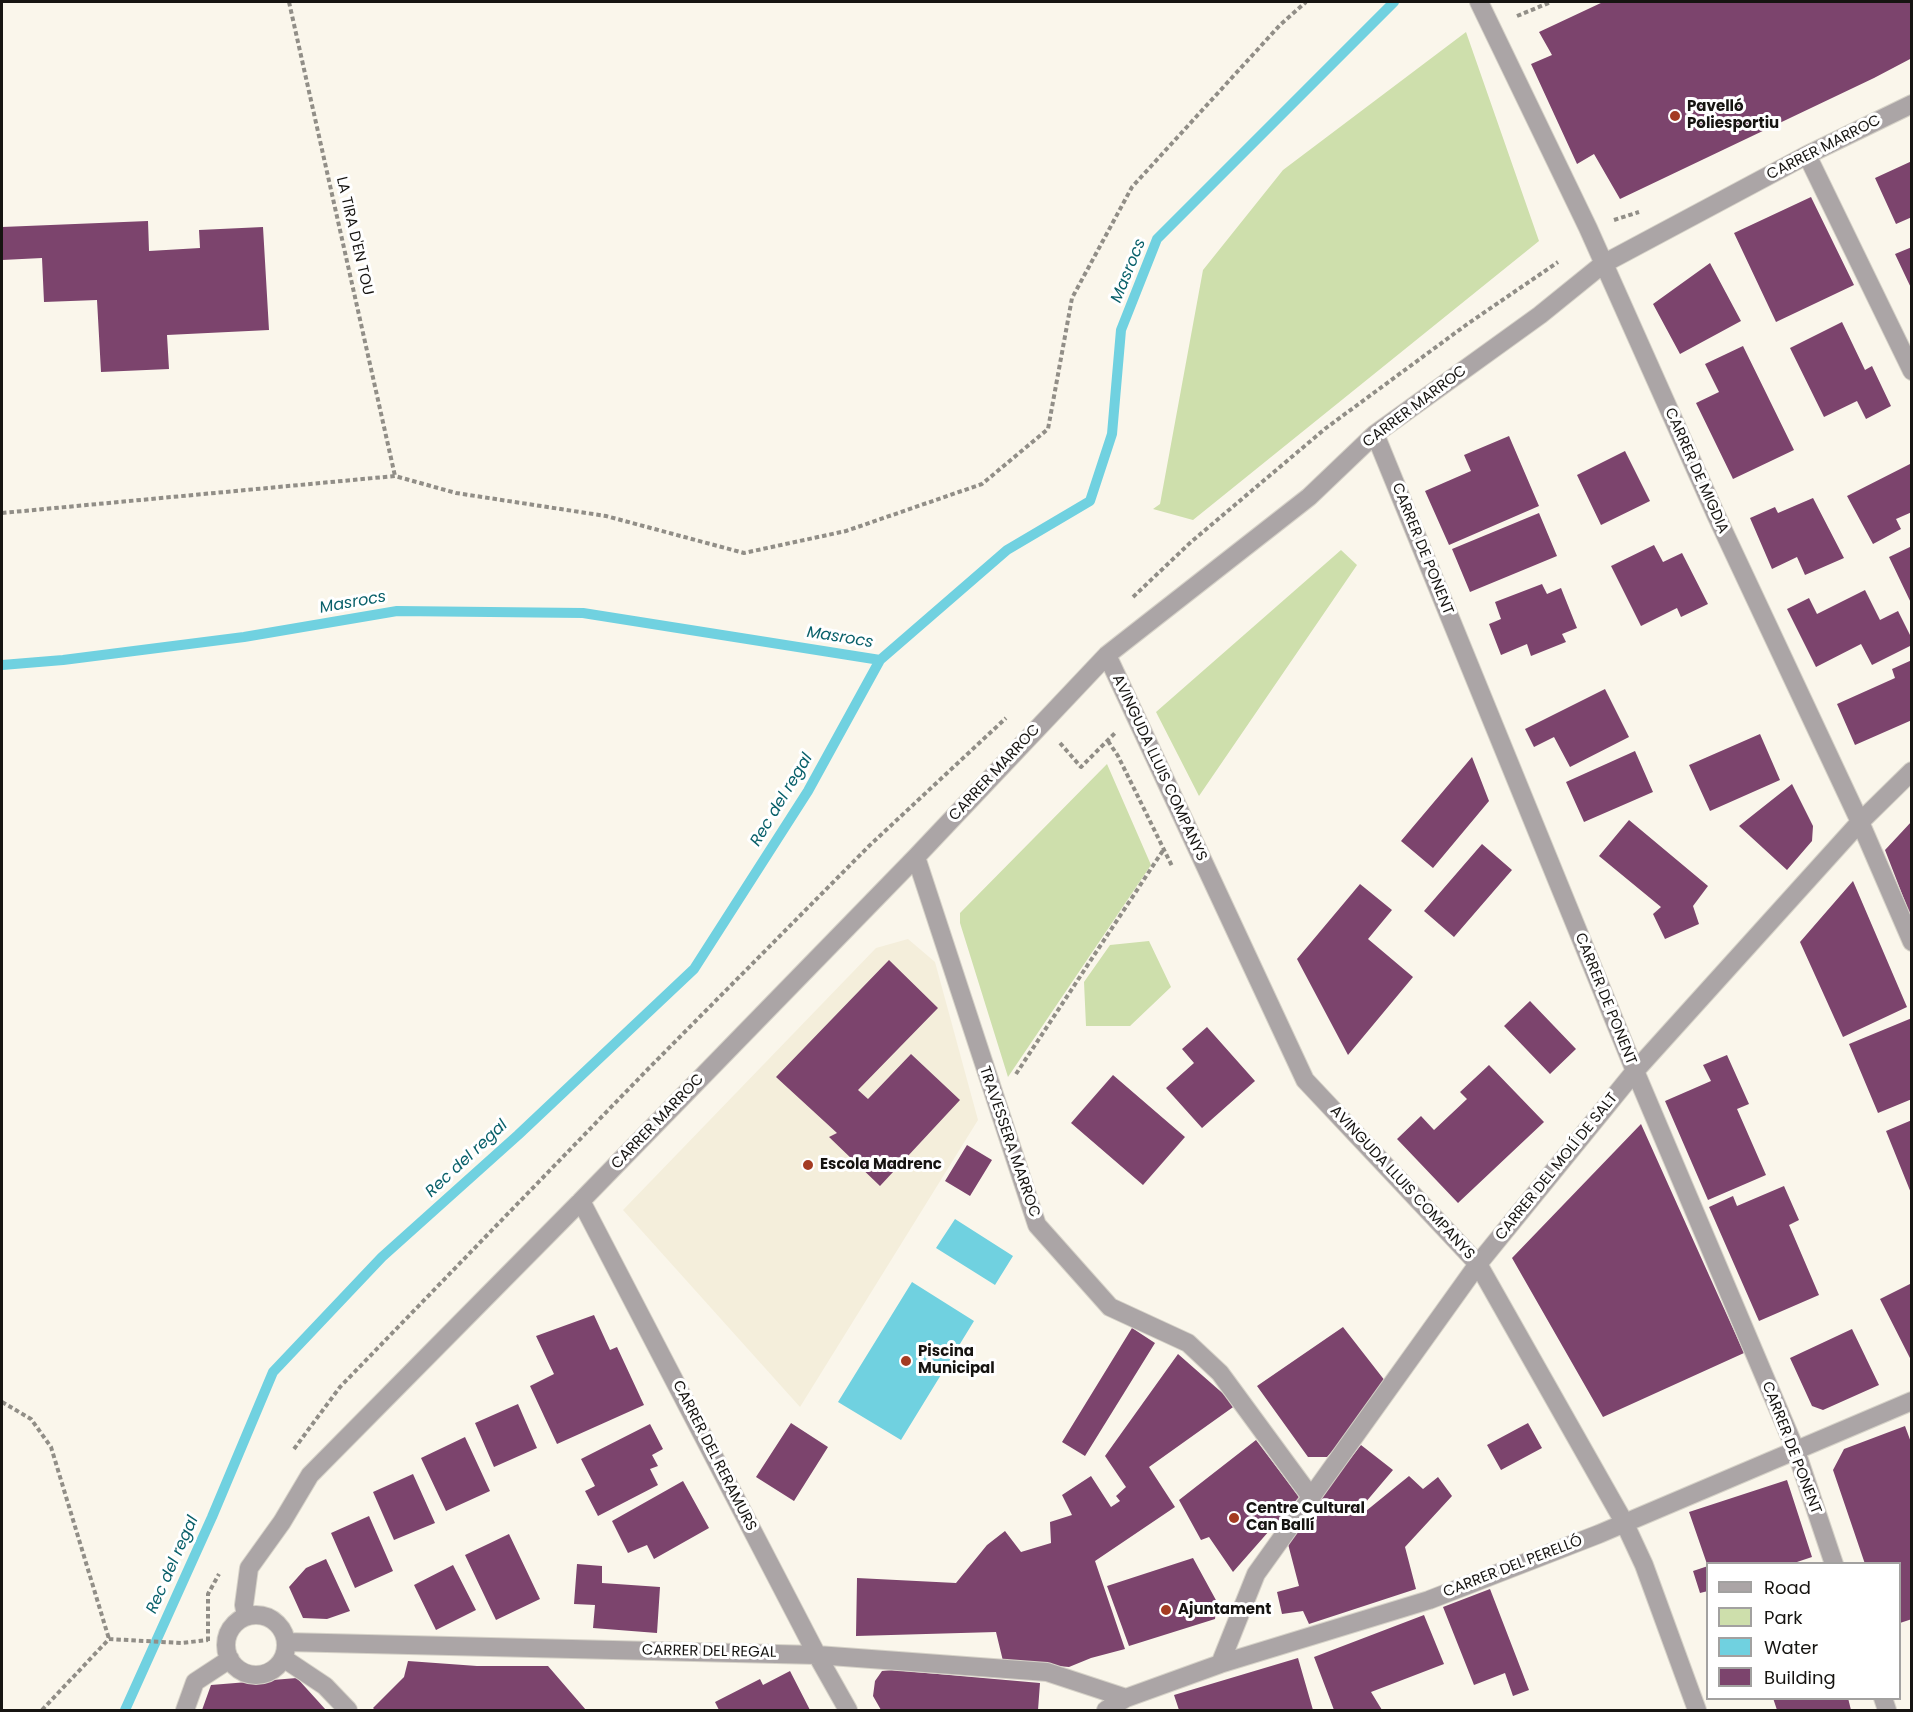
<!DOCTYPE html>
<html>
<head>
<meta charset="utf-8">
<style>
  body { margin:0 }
  #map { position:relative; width:1913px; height:1712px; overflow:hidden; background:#faf6eb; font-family:Poppins,sans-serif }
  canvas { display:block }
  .frame { position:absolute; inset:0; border:3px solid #161411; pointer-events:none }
  .legend { position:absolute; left:1706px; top:1562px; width:195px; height:138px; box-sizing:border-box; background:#fff; border:2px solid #a2a1a0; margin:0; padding:8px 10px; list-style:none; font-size:18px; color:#161411 }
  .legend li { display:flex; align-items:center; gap:12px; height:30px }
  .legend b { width:30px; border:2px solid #a2a1a0 }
</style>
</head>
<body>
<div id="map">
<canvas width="1913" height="1712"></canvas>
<div class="frame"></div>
<ul class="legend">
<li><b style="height:8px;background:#aba5a6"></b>Road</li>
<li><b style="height:16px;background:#cedfac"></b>Park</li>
<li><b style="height:16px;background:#70d1e0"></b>Water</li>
<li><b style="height:16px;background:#7c446d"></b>Building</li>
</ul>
</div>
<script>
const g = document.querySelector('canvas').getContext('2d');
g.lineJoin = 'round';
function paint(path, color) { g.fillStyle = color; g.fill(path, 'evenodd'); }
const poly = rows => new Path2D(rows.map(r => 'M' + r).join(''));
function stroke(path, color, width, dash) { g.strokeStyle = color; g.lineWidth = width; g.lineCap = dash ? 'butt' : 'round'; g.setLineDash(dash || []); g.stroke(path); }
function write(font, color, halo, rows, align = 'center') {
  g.font = font + ' Poppins,sans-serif'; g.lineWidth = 6; g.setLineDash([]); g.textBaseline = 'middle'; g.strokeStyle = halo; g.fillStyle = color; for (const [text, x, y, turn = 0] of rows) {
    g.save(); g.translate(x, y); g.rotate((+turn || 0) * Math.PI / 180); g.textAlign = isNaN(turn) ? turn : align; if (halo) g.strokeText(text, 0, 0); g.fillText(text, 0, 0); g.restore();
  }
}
paint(poly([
  [908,939,935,962,978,1120,800,1407,623,1210,876,948]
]), '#f4eedb');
paint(poly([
  [1466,32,1539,241,1193,520,1153,509,1160,504,1203,270,1283,170],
  [1341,550,1357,565,1199,796,1156,712],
  [1107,764,1151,865,1008,1077,960,923,960,913],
  [1149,941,1171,987,1130,1026,1086,1026,1084,982,1110,945]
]), '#cedfac');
paint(poly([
  [955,1219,1013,1256,995,1285,936,1248],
  [912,1282,974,1321,901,1440,838,1402]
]), '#70d1e0');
stroke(poly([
  [2,665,63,660,244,637,397,611,583,613,880,660,1007,550,1090,501,1112,434,1121,330,1157,239,1394,2],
  [125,1710,212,1517,273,1372,382,1257,518,1135,694,969,808,791,880,660]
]), '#70d1e0', 10);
paint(poly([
  [1603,2,1912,2,1912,58,1874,78,1620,199,1594,154,1577,164,1531,64,1552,55,1539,32],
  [1912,161,1912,217,1896,224,1875,178],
  [1811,197,1854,285,1776,322,1734,233],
  [148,221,149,251,200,248,199,230,263,227,269,330,167,335,169,369,101,372,97,300,44,302,42,258,2,260,2,227],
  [1912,247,1912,290,1895,254],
  [1710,263,1741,321,1680,354,1653,304],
  [1842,322,1865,370,1872,366,1891,406,1866,419,1857,401,1824,417,1790,348],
  [1743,346,1794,450,1733,479,1696,403,1719,392,1705,364],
  [1509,436,1539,506,1449,545,1425,491,1471,471,1464,455],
  [1625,451,1650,501,1601,525,1577,475],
  [1912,463,1912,512,1896,519,1901,529,1873,544,1847,496],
  [1813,498,1844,558,1805,575,1797,557,1772,569,1750,518,1775,507,1778,513],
  [1539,513,1557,556,1470,592,1452,549],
  [1654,545,1663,562,1682,553,1708,604,1681,617,1677,608,1641,626,1611,566],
  [1912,546,1912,605,1889,557],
  [1542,584,1547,594,1561,588,1577,628,1562,634,1566,642,1531,656,1527,644,1501,655,1489,624,1501,619,1495,602],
  [1865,590,1880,620,1898,611,1912,639,1912,645,1872,665,1861,644,1816,667,1787,609,1809,598,1817,614],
  [1912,660,1912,720,1855,745,1837,704,1895,678,1892,669],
  [1605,689,1629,737,1570,767,1554,737,1534,747,1525,729],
  [1760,734,1780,780,1710,811,1689,765],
  [1635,751,1653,792,1584,822,1566,782],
  [1472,757,1489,801,1433,868,1401,841],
  [1792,784,1813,826,1812,841,1787,870,1739,826],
  [1629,820,1708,886,1693,906,1699,924,1665,939,1653,914,1661,907,1599,856],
  [1912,821,1912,917,1911,917,1885,850],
  [1482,844,1512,870,1454,937,1424,911],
  [1853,881,1907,1007,1843,1037,1800,942],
  [1360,884,1392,910,1368,939,1413,977,1348,1055,1297,959],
  [889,960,938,1008,858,1090,868,1099,911,1054,960,1100,880,1186,829,1137,837,1133,776,1077],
  [1530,1001,1576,1049,1550,1074,1504,1026],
  [1912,1018,1912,1099,1878,1113,1849,1044],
  [1207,1027,1255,1081,1202,1128,1166,1088,1194,1063,1182,1049],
  [1727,1055,1749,1104,1737,1109,1766,1175,1708,1200,1665,1101,1711,1081,1703,1065],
  [1489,1065,1544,1122,1458,1203,1397,1139,1421,1116,1434,1130,1467,1099,1460,1092],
  [1113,1075,1185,1137,1143,1185,1071,1123],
  [1912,1120,1912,1193,1911,1193,1886,1131],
  [1641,1124,1744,1353,1603,1417,1512,1258],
  [967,1145,992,1160,970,1196,945,1181],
  [1784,1186,1799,1220,1789,1225,1819,1295,1759,1321,1709,1207,1733,1196,1737,1206],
  [1912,1283,1912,1362,1880,1299],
  [594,1315,610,1350,617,1347,644,1405,557,1444,530,1386,554,1374,536,1336],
  [1343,1327,1389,1386,1327,1457,1308,1457,1257,1386],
  [1132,1328,1155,1343,1085,1456,1062,1442],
  [1852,1329,1879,1385,1823,1410,1812,1406,1790,1358],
  [1178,1354,1236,1405,1149,1467,1175,1507,1095,1561,1125,1649,1091,1658,1069,1667,1003,1661,996,1632,856,1636,857,1578,956,1583,987,1545,1005,1531,1021,1552,1051,1543,1050,1522,1072,1515,1062,1495,1091,1476,1111,1507,1120,1501,1116,1496,1126,1487,1105,1456],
  [518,1404,537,1448,494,1467,475,1423],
  [791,1423,828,1447,794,1501,756,1477],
  [1528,1423,1542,1448,1501,1470,1487,1445],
  [650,1424,663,1449,652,1455,658,1466,650,1469,658,1485,598,1516,585,1491,595,1486,581,1459],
  [1905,1426,1912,1445,1912,1619,1900,1623,1900,1564,1865,1564,1833,1470,1844,1449],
  [465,1437,490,1491,446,1511,421,1458],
  [1256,1440,1299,1497,1233,1572,1209,1537,1201,1540,1179,1500],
  [1361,1445,1393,1470,1365,1503,1366,1511,1409,1476,1423,1489,1438,1477,1452,1496,1405,1547,1416,1589,1309,1624,1303,1611,1282,1614,1277,1592,1299,1586,1288,1544,1306,1515],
  [413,1474,435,1523,394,1540,373,1492],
  [1787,1480,1812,1557,1791,1564,1707,1564,1689,1512],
  [683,1481,709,1528,654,1559,647,1545,628,1553,612,1521],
  [369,1516,393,1571,355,1588,331,1533],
  [509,1534,540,1599,496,1620,465,1555],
  [1193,1558,1217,1602,1215,1619,1129,1646,1107,1586],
  [326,1559,350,1611,327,1619,303,1618,289,1587,306,1568],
  [577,1564,602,1566,602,1583,660,1587,657,1633,593,1628,595,1605,574,1604],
  [453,1565,476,1610,436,1630,414,1585],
  [1708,1566,1708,1591,1700,1593,1693,1571],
  [1490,1589,1529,1690,1513,1696,1505,1673,1474,1685,1443,1607],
  [1424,1615,1444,1664,1371,1692,1382,1710,1334,1710,1314,1657],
  [1298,1658,1313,1710,1179,1710,1174,1695],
  [408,1661,477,1666,548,1666,586,1710,375,1710,373,1708,404,1677],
  [892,1670,1040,1683,1038,1710,881,1710,873,1696,875,1681,882,1671],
  [790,1671,810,1710,719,1710,715,1702,760,1679,763,1685],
  [297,1678,326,1710,202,1710,211,1685],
  [1773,1698,1848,1698,1851,1710,1777,1710]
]), '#7c446d');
const minor = poly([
  [1479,2,1588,228,1716,515,1860,822,1912,942],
  [1807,155,1912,371],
  [1375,434,1635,1071,1796,1451,1834,1564],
  [1107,655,1305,1080,1478,1264,1624,1522,1644,1565,1697,1710],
  [916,857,1037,1225,1110,1307,1188,1343,1220,1373,1311,1497],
  [581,1201,817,1655,848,1710],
  '226 1645a30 30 0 1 1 60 0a30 30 0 1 1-60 0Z',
  [246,1616,244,1605,249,1568,282,1522,310,1475,581,1201,916,857,1107,655,1309,497,1375,434,1540,315,1603,264,1807,155,1912,104],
  [286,1642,817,1655,1047,1672,1126,1698],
  [283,1658,325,1686,348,1710],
  [1220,1664,1256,1574,1478,1264,1635,1071,1860,822,1912,771],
  [1883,1698,1887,1710],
  [185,1710,195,1682,230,1659],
  [1106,1710,1126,1698,1220,1664,1429,1600,1599,1534,1912,1401]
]);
stroke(minor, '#d6d2c8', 20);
stroke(poly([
  [289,2,395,476],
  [1517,16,1551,2],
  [1614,220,1639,212],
  [2,513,395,476,456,493,606,516,744,553,846,531,982,484,1048,429,1072,298,1132,187,1280,25,1306,2],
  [1133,597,1191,542,1326,428,1466,325,1558,262],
  [1108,741,1118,756,1172,866],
  [1060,743,1081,767,1115,733],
  [1016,1074,1164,849],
  [2,1402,31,1419,51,1447,109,1639],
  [294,1449,340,1387,649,1068,869,846,1006,718],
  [208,1641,208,1594,219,1574],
  [42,1710,109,1639,181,1643,208,1640]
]), '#918e87', 4, [4.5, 3]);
stroke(minor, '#aba5a6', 18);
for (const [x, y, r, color] of [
  [1675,116,6,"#a43b22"],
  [808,1165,6,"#a43b22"],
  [906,1361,6,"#a43b22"],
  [1234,1518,6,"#a43b22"],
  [1166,1610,6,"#a43b22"]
]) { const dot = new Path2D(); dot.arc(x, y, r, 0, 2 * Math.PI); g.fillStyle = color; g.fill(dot); stroke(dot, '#fff', 2); }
write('bold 15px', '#161411', '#fff', [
  ["Pavelló",1687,107],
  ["Poliesportiu",1687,124],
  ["Escola Madrenc",820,1165],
  ["Piscina",918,1352],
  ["Municipal",918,1369],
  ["Centre Cultural",1246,1509],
  ["Can Ballí",1246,1526],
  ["Ajuntament",1178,1610]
], 'left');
write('15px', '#161411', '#fff', [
  ["CARRER MARROC",1824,148,-27],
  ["LA TIRA D'EN TOU",354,236,77],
  ["CARRER MARROC",1415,407,-37],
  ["CARRER DE MIGDIA",1696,471,66],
  ["CARRER DE PONENT",1422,549,68],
  ["AVINGUDA LLUIS COMPANYS",1159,768,65],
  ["CARRER MARROC",995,773,-47],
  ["CARRER DE PONENT",1605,999,68],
  ["CARRER MARROC",658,1122,-46],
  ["TRAVESSERA MARROC",1009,1142,71],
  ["CARRER DEL MOLÍ DE SALT",1557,1167,-51],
  ["AVINGUDA LLUIS COMPANYS",1402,1183,47],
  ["CARRER DE PONENT",1791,1448,69],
  ["CARRER DEL RERAMURS",714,1456,63],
  ["CARRER DEL PERELLÓ",1513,1567,-21],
  ["CARRER DEL REGAL",709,1652,1]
]);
write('italic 16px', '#09606a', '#fff', [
  ["Masrocs",1129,271,-68],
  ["Masrocs",353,603,-10],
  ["Masrocs",840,638,9],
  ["Rec del regal",782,800,-59],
  ["Rec del regal",467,1159,-43],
  ["Rec del regal",173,1565,-66]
]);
</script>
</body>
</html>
